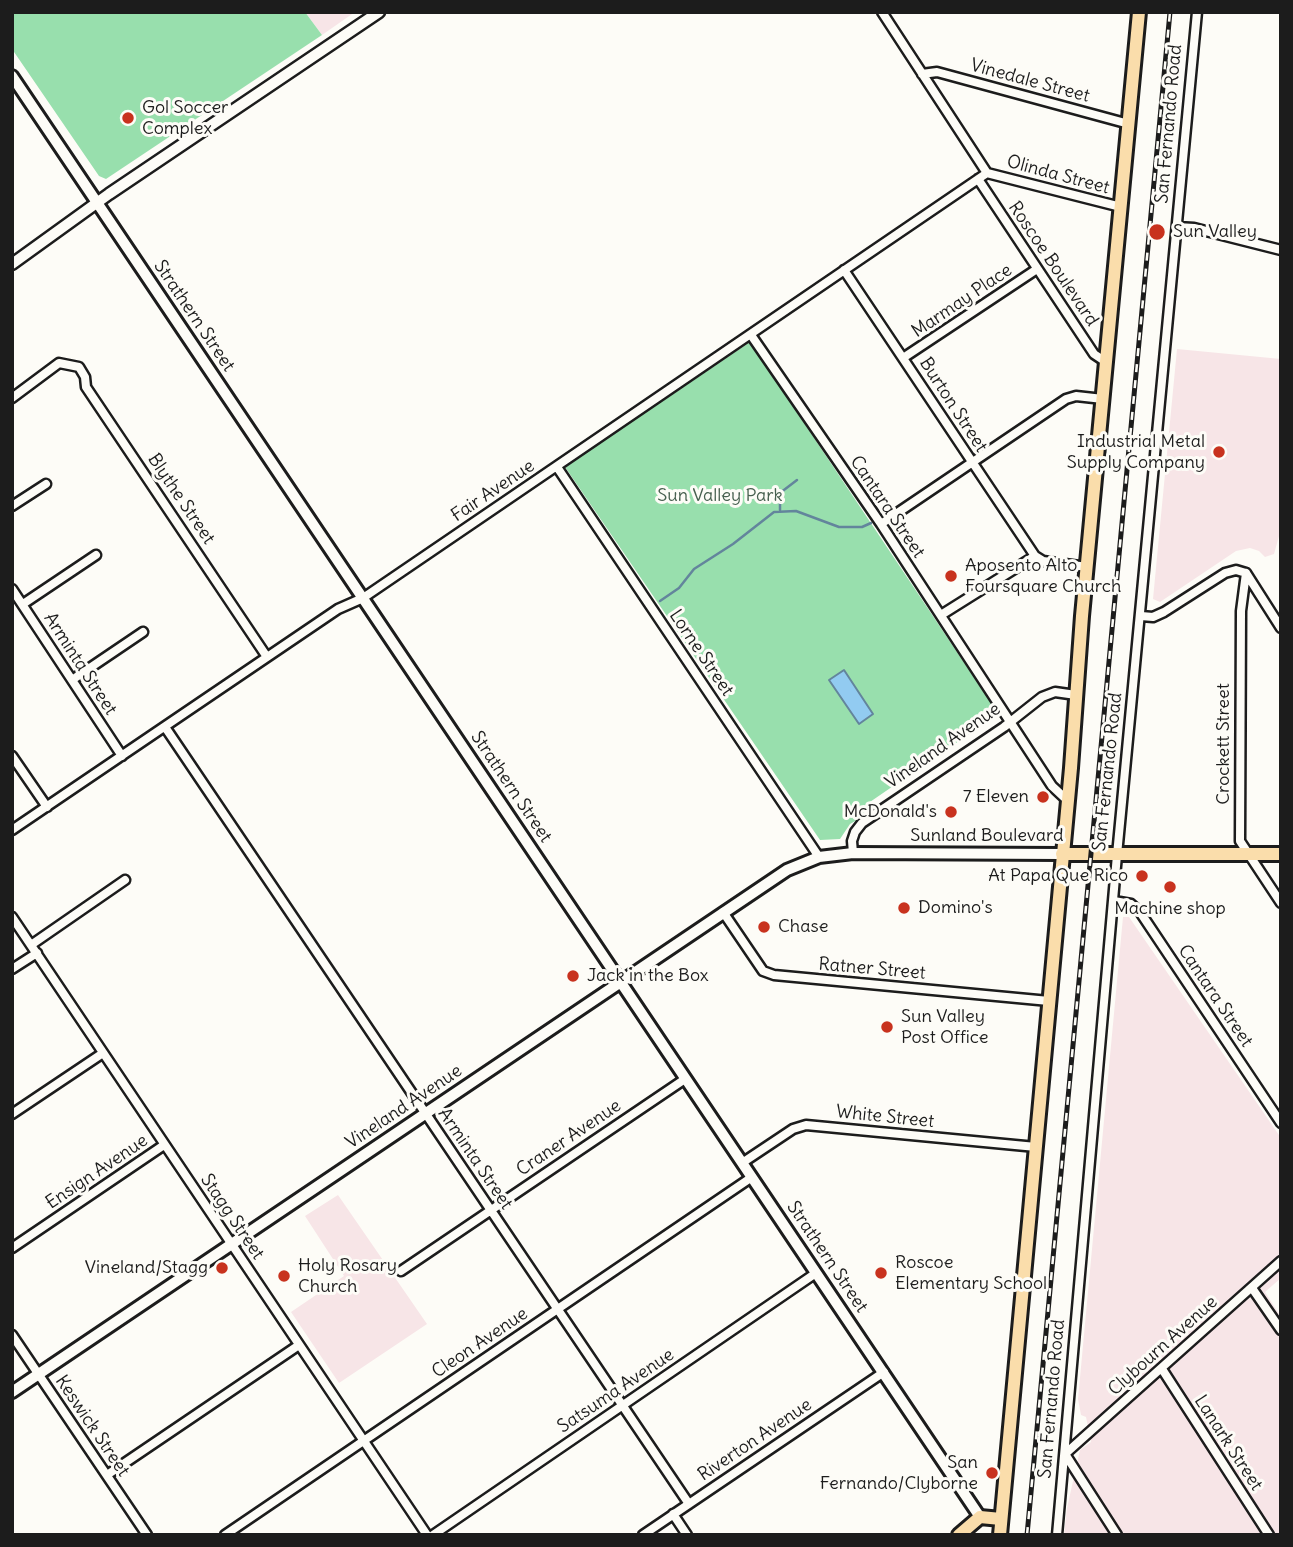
<!DOCTYPE html>
<html>
<head>
<meta charset="utf-8">
<style>
  body { margin:0 }
  #map { position:relative; width:1293px; height:1547px; overflow:hidden; background:#fdfcf7; font-family:Delius,sans-serif }
  canvas { display:block }
  .frame { position:absolute; inset:0; border:14px solid #1c1c1c; pointer-events:none }
</style>
</head>
<body>
<div id="map">
<canvas width="1293" height="1547"></canvas>
<div class="frame"></div>
</div>
<script>
const g = document.querySelector('canvas').getContext('2d');
g.lineJoin = 'round';
function paint(path, color) { g.fillStyle = color; g.fill(path, 'evenodd'); }
const poly = rows => new Path2D(rows.map(r => 'M' + r).join(''));
function stroke(path, color, width, dash) { g.strokeStyle = color; g.lineWidth = width; g.lineCap = dash ? 'butt' : 'round'; g.setLineDash(dash || []); g.stroke(path); }
function write(font, color, halo, rows, align = 'center') {
  g.font = font + ' Delius,sans-serif'; g.lineWidth = 6; g.setLineDash([]); g.textBaseline = 'middle'; g.strokeStyle = halo; g.fillStyle = color; for (const [text, x, y, turn = 0] of rows) {
    g.save(); g.translate(x, y); g.rotate((+turn || 0) * Math.PI / 180); g.textAlign = isNaN(turn) ? turn : align; if (halo) g.strokeText(text, 0, 0); g.fillText(text, 0, 0); g.restore();
  }
}
paint(poly([
  [305,12,355,12,322,35],
  [1177,349,1281,359,1281,529,1274,554,1265,557,1259,551,1250,548,1236,551,1160,602,1153,599],
  [1123,917,1129,917,1281,1138,1281,1278,1265,1292,1281,1317,1281,1535,1064,1535,1067,1508,1080,1450,1091,1442,1086,1417,1081,1415,1078,1399],
  [338,1195,427,1324,339,1383,291,1312,344,1276,305,1216]
]), '#f7e5e7');
paint(poly([
  [12,12,305,12,322,35,106,179,99,176,12,49],
  [750,342,993,706,994,714,991,719,867,804,869,813,850,824,840,839,820,840,565,467]
]), '#98dfad');
const water = poly([
  [844,670,873,714,859,724,829,680,844,670]
]);
paint(water, '#92cbf1');
stroke(water, '#63859c', 2);
stroke(poly([
  [780,510,780,493,797,480],
  [660,601,679,588,694,569,733,544,774,512,796,511,839,527,862,527,871,523]
]), '#63859c', 2.5);
const minor = poly([
  [882,12,987,173],
  [922,74,937,72,1129,124],
  [987,173,1121,207],
  [978,179,1094,354,1106,362],
  [1177,227,1194,228,1281,250],
  [844,270,1035,556],
  [751,335,881,524,1052,786,1067,800],
  [903,358,1037,269],
  [12,398,59,363,79,367,85,377,86,387,267,657],
  [557,467,819,857],
  [12,506,46,484],
  [881,524,1066,399,1076,396,1103,399],
  [1246,573,1241,611,1240,841,1281,903],
  [1246,573,1281,628],
  [12,589,122,756],
  [23,604,96,555],
  [941,615,1035,556,1043,561,1087,567],
  [1141,616,1153,617,1164,612,1225,573,1236,570,1246,573],
  [72,680,143,632],
  [165,727,689,1504],
  [12,756,47,807],
  [12,830,338,609,363,598,987,173],
  [853,853,852,841,855,832,862,823,1004,727,1042,697,1055,692,1076,695],
  [1114,901,1131,904,1140,912,1281,1123],
  [723,912,763,971,774,975,1049,1001],
  [12,917,427,1535],
  [31,945,125,880],
  [12,969,37,953],
  [12,1114,103,1053],
  [742,1163,793,1129,806,1125,1036,1147],
  [12,1248,164,1145],
  [401,1271,685,1079],
  [1252,1288,1281,1330],
  [12,1335,147,1535],
  [1162,1369,1269,1535],
  [107,1475,299,1345],
  [673,1514,687,1535],
  [225,1535,752,1177],
  [433,1535,816,1273],
  [643,1535,884,1372],
  [1057,1535,1117,855,1197,12],
  [1117,1535,1065,1454,1281,1261]
]);
const tertiary = poly([
  [12,264,109,194,379,12]
]);
const secondary = poly([
  [12,76,980,1517],
  [12,1392,787,870,819,857,853,853,1062,854]
]);
const primary = poly([
  [1062,854,1281,854],
  [959,1535,980,1517,1001,1519],
  [1000,1535,1071,768,1082,616,1139,12]
]);
stroke(minor, '#1c1c1c', 13);
stroke(tertiary, '#1c1c1c', 15);
stroke(secondary, '#1c1c1c', 16);
stroke(primary, '#1c1c1c', 18);
stroke(minor, '#fdfcf7', 8);
stroke(tertiary, '#fdfcf7', 10);
stroke(secondary, '#fdfcf7', 10);
stroke(primary, '#faddab', 12);
const rail = poly([
  [1027,1535,1170,12]
]);
stroke(rail, '#1c1c1c', 5);
stroke(rail, '#fdfcf7', 2.5, [8]);
for (const [x, y, r, color] of [
  [128,118,7,"#c8321e"],
  [1157,232,9,"#c8321e"],
  [1219,452,7,"#c8321e"],
  [951,576,7,"#c8321e"],
  [1043,797,7,"#c8321e"],
  [951,812,7,"#c8321e"],
  [1142,876,7,"#c8321e"],
  [1170,887,7,"#c8321e"],
  [904,908,7,"#c8321e"],
  [764,927,7,"#c8321e"],
  [573,976,7,"#c8321e"],
  [887,1027,7,"#c8321e"],
  [222,1268,7,"#c8321e"],
  [881,1273,7,"#c8321e"],
  [284,1276,7,"#c8321e"],
  [992,1473,7,"#c8321e"]
]) { const dot = new Path2D(); dot.arc(x, y, r, 0, 2 * Math.PI); g.fillStyle = color; g.fill(dot); stroke(dot, '#fdfcf7', 2.5); }
write('18px', '#1c1c1c', '#fdfcf7', [
  ["Vinedale Street",1030,81,15],
  ["San Fernando Road",1169,124,-85],
  ["Olinda Street",1058,175,15],
  ["Roscoe Boulevard",1053,264,56],
  ["Marmay Place",962,301,-34],
  ["Strathern Street",194,316,56],
  ["Burton Street",953,405,57],
  ["Fair Avenue",493,491,-34],
  ["Blythe Street",181,499,56],
  ["Cantara Street",887,507,56],
  ["Lorne Street",701,653,56],
  ["Arminta Street",80,664,57],
  ["Crockett Street",1224,744,-90],
  ["Vineland Avenue",943,746,-35],
  ["San Fernando Road",1108,772,-84],
  ["Strathern Street",511,787,56],
  ["Sunland Boulevard",987,836],
  ["Ratner Street",872,969,5],
  ["Cantara Street",1215,996,56],
  ["Vineland Avenue",404,1107,-34],
  ["White Street",885,1117,6],
  ["Craner Avenue",569,1138,-34],
  ["Arminta Street",475,1159,56],
  ["Ensign Avenue",97,1172,-34],
  ["Stagg Street",232,1217,56],
  ["Strathern Street",827,1257,56],
  ["Cleon Avenue",480,1343,-34],
  ["Clybourn Avenue",1163,1346,-42],
  ["Satsuma Avenue",616,1391,-34],
  ["San Fernando Road",1052,1399,-85],
  ["Keswick Street",92,1426,56],
  ["Riverton Avenue",755,1440,-34],
  ["Lanark Street",1228,1443,57]
]);
write('18px', '#1c1c1c', '#fdfcf7', [
  ["Gol Soccer",142,108],
  ["Complex",142,129],
  ["Sun Valley",1173,232],
  ["Industrial Metal",1205,442,"right"],
  ["Supply Company",1205,463,"right"],
  ["Aposento Alto",965,566],
  ["Foursquare Church",965,587],
  ["7 Eleven",1029,797,"right"],
  ["McDonald's",937,812,"right"],
  ["At Papa Que Rico",1128,876,"right"],
  ["Domino's",918,908],
  ["Machine shop",1170,909,"center"],
  ["Chase",778,927],
  ["Jack in the Box",587,976],
  ["Sun Valley",901,1017],
  ["Post Office",901,1038],
  ["Roscoe",895,1263],
  ["Elementary School",895,1284],
  ["Holy Rosary",298,1266],
  ["Church",298,1287],
  ["Vineland/Stagg",208,1268,"right"],
  ["San",978,1463,"right"],
  ["Fernando/Clyborne",978,1484,"right"]
], 'left');
write('18px', '#47604f', '#fdfcf7', [
  ["Sun Valley Park",720,496]
]);
</script>
</body>
</html>
